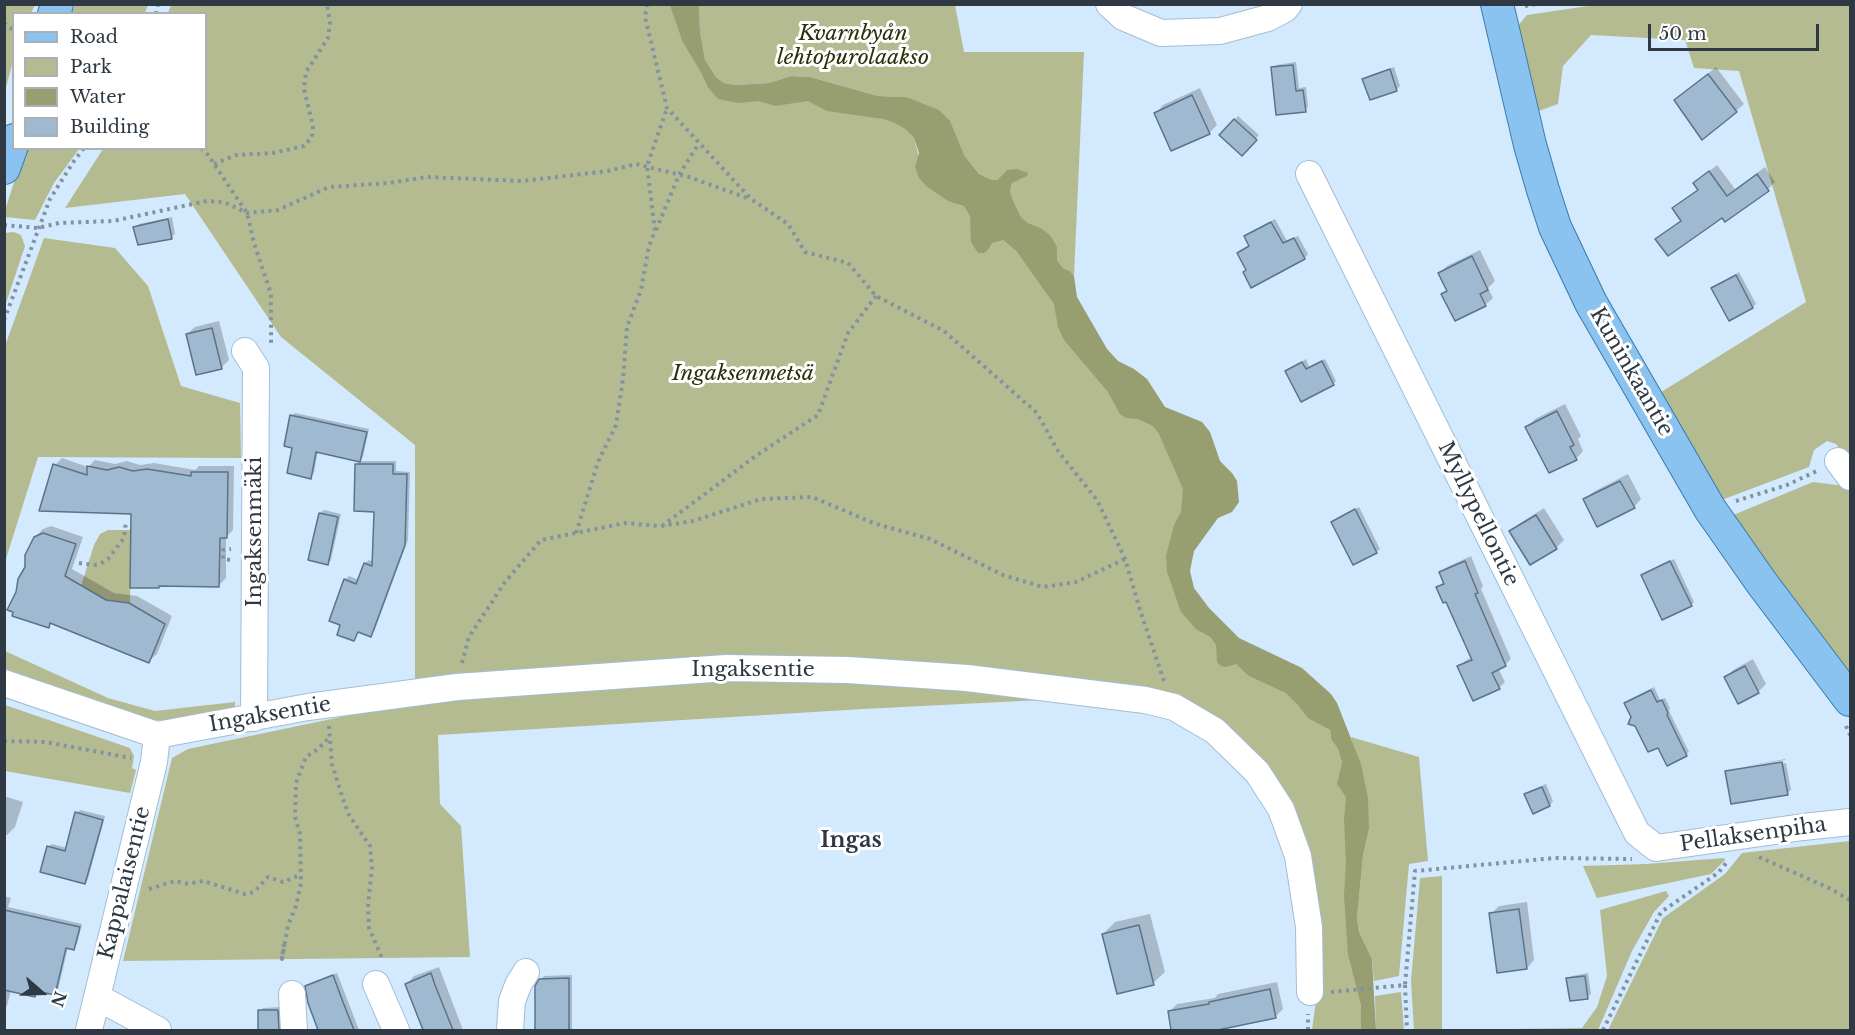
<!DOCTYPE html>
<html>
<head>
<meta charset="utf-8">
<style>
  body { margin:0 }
  #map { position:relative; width:1855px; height:1035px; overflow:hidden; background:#d3e9fd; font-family:"Libre Baskerville",serif }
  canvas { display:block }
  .frame { position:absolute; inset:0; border:6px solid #2e3943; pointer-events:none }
  .legend { position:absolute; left:12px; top:12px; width:195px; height:138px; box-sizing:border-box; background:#fff; border:2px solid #abb0b4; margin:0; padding:8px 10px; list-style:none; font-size:18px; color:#2e3943 }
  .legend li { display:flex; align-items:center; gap:12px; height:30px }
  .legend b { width:30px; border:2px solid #abb0b4 }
  .north { position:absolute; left:12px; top:963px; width:60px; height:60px; -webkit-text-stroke:4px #fff; paint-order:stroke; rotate:110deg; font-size:16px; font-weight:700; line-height:24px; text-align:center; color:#2e3943 }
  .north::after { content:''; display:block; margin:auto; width:21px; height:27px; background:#2e3943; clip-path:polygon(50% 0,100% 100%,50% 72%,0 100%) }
  .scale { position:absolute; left:1648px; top:24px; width:171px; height:27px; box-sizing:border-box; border:3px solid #2e3943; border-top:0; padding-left:8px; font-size:18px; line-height:21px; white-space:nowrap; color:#2e3943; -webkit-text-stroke:4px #fff; paint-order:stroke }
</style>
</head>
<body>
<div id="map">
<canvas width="1855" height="1035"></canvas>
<div class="frame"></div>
<ul class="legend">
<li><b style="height:8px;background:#8ac3ef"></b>Road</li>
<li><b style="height:16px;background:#b5bb90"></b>Park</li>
<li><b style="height:16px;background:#979e70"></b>Water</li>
<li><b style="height:16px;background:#9fb9d1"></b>Building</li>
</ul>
<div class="north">N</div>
<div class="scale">50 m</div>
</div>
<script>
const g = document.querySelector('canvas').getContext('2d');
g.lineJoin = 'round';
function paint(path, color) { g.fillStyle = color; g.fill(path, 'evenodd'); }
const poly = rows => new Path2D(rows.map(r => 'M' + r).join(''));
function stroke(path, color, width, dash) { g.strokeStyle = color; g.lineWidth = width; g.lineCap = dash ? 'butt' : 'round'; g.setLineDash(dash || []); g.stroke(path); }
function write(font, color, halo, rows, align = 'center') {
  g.font = font + ' "Libre Baskerville",serif'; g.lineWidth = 6; g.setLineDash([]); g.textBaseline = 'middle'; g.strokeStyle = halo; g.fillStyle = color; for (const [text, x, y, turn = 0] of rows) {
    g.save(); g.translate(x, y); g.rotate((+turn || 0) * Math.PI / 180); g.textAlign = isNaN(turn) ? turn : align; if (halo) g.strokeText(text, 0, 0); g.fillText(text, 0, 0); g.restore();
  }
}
paint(poly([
  [5,4,35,5,31,13,14,14,13,61,5,91],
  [1602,4,1850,5,1850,463,1836,444,1827,441,1814,450,1809,467,1719,501,1658,394,1806,302,1739,71,1694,68,1685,40,1591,35,1563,66,1558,104,1536,112,1517,27,1527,15],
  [75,5,75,4,148,5,145,13,72,13],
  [171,5,677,5,675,19,682,41,701,73,707,86,797,97,883,119,894,123,905,129,914,138,925,181,964,206,995,238,1003,240,1017,252,1152,416,1190,490,1171,560,1201,632,1211,638,1217,645,1217,658,1236,664,1288,692,1319,723,1330,730,1331,739,1338,749,1342,763,1346,791,1349,958,1361,1006,1361,1030,1312,1030,1316,1000,1298,818,1201,711,1080,698,863,709,438,735,440,804,461,826,470,957,123,961,172,758,188,749,360,713,415,706,415,445,281,337,185,194,65,208,103,149,206,148,206,14,168,13],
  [699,5,955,5,964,52,1084,52,1074,276,1070,271,1063,268,1057,260,1057,247,1039,227,1028,223,1021,217,1013,200,1010,191,1012,183,1017,180,1023,178,1007,170,997,180,992,180,979,174,964,155,906,97,878,96,810,77,791,76,769,83,735,85,724,83,716,77,705,60,700,31],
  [25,149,79,149,54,183,35,220,5,217,5,210],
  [14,232,21,235,25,246,5,306,5,233],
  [44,238,115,248,148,286,181,386,240,403,241,458,38,457,5,562,5,346],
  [1813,482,1845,486,1850,489,1850,679,1726,518],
  [108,530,131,530,130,609,120,602,106,600,81,586,94,545,100,534],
  [5,651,108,698,155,711,235,702,235,712,175,721,153,720,5,669],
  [5,705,130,748,134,756,132,768,136,770,130,793,5,771],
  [1351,737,1419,757,1428,861,1409,864,1399,976,1374,981,1372,959,1359,932,1357,918,1363,856,1369,829],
  [1850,841,1850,1030,1608,1030,1663,918,1725,874,1742,853],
  [1724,858,1725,860,1711,874,1597,898,1583,866,1646,864],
  [1442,876,1442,1030,1582,1028,1597,1007,1607,976,1600,910,1666,891,1669,896,1654,912,1632,951,1598,1030,1414,1030,1411,981,1420,878],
  [1401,992,1404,1030,1376,1030,1375,996]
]), '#b5bb90');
paint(poly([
  [670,5,699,5,700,31,705,60,716,77,724,83,735,85,769,83,791,76,810,77,878,96,906,97,939,110,950,121,964,155,979,174,992,180,997,180,1007,170,1017,169,1028,173,1027,176,1012,183,1010,191,1013,200,1021,217,1028,223,1039,227,1050,235,1057,247,1057,260,1063,268,1070,271,1074,276,1077,297,1107,349,1118,361,1134,369,1147,379,1165,407,1202,422,1210,432,1220,461,1232,473,1237,481,1239,502,1232,512,1218,518,1194,551,1190,571,1194,588,1209,608,1239,638,1302,668,1331,694,1337,703,1361,764,1368,798,1369,829,1363,856,1357,918,1359,932,1372,959,1376,1030,1361,1030,1361,1006,1348,955,1344,895,1346,862,1344,820,1346,797,1337,784,1342,763,1338,749,1331,739,1330,730,1308,718,1298,705,1286,693,1249,676,1236,664,1226,667,1221,666,1217,662,1216,645,1211,638,1196,629,1181,612,1167,572,1166,556,1174,525,1181,512,1183,489,1159,434,1153,426,1138,419,1126,418,1120,414,1108,392,1064,340,1058,327,1054,304,1017,252,1003,240,992,243,988,250,984,253,978,253,971,242,970,216,964,206,948,201,926,186,919,178,915,167,919,153,914,138,905,129,894,123,883,119,827,111,808,101,775,106,759,101,738,103,718,99,707,86,701,73,682,41]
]), '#979e70');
paint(poly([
  [1296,62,1299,88,1306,87,1308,107,1305,111,1272,68,1276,65],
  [1394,67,1400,86,1397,89,1371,98,1364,79,1368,76],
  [1716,67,1744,104,1736,111,1675,100],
  [1200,88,1217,125,1209,133,1156,113,1163,105],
  [1238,116,1259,135,1242,154,1221,135],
  [1717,165,1735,189,1765,167,1775,182,1768,189,1722,216,1657,239,1682,220,1674,209,1699,189,1695,183],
  [172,217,175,234,171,237,135,227,139,224],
  [1275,219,1287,241,1298,236,1308,254,1305,258,1252,286,1248,269,1239,253,1251,245,1246,237,1249,233],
  [1480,250,1495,281,1488,288,1493,298,1485,305,1443,294,1448,290,1440,273,1447,266],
  [1739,272,1756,304,1753,307,1713,288],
  [219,321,229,360,221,368,187,334,195,327],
  [1306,359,1309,367,1325,359,1336,381,1333,384,1287,371],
  [1565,404,1581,436,1578,439,1583,451,1576,459,1527,427,1535,419],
  [295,413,369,429,363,457,360,460,318,451,314,473,310,477,291,416],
  [62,458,88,467,95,460,115,464,127,461,140,465,154,463,195,470,199,466,234,466,233,530,226,537,226,578,219,585,161,584,158,587,133,513,55,465],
  [360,461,396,461,396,471,410,472,408,540,374,632,370,635,359,631,354,639,342,624,345,580,349,576,359,580,365,563,369,560,374,562,376,510,356,464],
  [1628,474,1641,499,1634,507,1585,499,1593,492],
  [1359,507,1380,549,1376,552,1333,522],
  [1544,508,1564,540,1556,548,1511,531,1519,524],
  [324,510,341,514,331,560,327,563,320,513],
  [51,526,83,537,72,569,114,593,137,596,172,616,157,654,149,661,52,622,48,626,26,568,35,537,43,529],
  [1471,556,1483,586,1481,589,1511,659,1505,665,1498,668,1505,682,1499,688,1459,666,1465,661,1472,657,1447,600,1438,587,1444,581,1441,573,1447,567],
  [1674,559,1694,602,1691,605,1643,576,1646,572],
  [1753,659,1766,684,1758,692,1726,677,1733,670],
  [1654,687,1660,700,1665,698,1670,708,1669,711,1689,752,1686,755,1658,746,1632,717,1626,703,1629,700],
  [1785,759,1785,760,1729,769,1730,769],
  [1786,763,1791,790,1787,793,1727,772,1729,770,1729,772],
  [1546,784,1553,801,1550,805,1534,812,1526,794,1530,791],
  [4,796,23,802,15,827,7,835,4,834],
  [80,810,105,816,88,879,85,883,48,847,52,844,67,848,77,813],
  [4,896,11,898,8,907,82,924,77,944,74,948,68,947,58,990,55,993,38,990,35,995,11,990,7,1006,4,1008],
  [1527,902,1534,960,1527,968,1491,914,1499,906],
  [1150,914,1165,972,1153,983,1103,934,1115,922],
  [439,967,463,1030,424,1030,407,984,414,976],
  [337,973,359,1030,320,1030,309,1002,306,987,310,983],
  [1588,973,1591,994,1587,997,1568,979,1572,976],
  [572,975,572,1030,537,1030,536,987,540,980,544,976],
  [1277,982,1283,1009,1275,1017,1211,1030,1173,1030,1169,1012,1177,1004,1215,998,1218,994],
  [281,1007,283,1030,260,1030,260,1011,263,1008]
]), '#0003');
const building = poly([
  [1293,65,1296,91,1303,90,1306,112,1276,115,1271,67,1293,65],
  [1390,69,1397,91,1370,100,1362,79,1390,69],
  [1708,74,1737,112,1702,140,1674,100,1708,74],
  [1192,95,1210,134,1171,151,1154,113,1192,95],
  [1234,119,1257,140,1242,156,1219,135,1234,119],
  [1709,171,1727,196,1757,174,1769,191,1725,222,1722,218,1668,256,1655,239,1681,221,1672,208,1698,190,1693,183,1709,171],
  [168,219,172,239,138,245,133,227,168,219],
  [1271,222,1283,243,1294,238,1305,259,1251,288,1243,272,1246,270,1237,253,1249,246,1244,236,1271,222],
  [1472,256,1488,290,1480,294,1486,306,1455,321,1441,294,1447,291,1438,273,1472,256],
  [1736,275,1753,308,1729,321,1711,288,1736,275],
  [212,328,222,369,196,375,186,334,212,328],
  [1322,361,1334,385,1301,402,1285,371,1302,362,1306,369,1322,361],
  [1557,411,1574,445,1570,447,1577,460,1549,473,1525,427,1557,411],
  [290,415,367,432,360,462,316,452,311,479,287,473,292,448,284,446,290,415],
  [53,464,87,475,87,466,107,470,119,467,133,471,147,469,191,476,191,472,228,472,227,538,220,538,219,587,159,586,159,588,130,588,131,514,39,511,53,464],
  [355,464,393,464,393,474,407,474,405,545,371,637,358,632,354,641,337,635,340,625,329,621,344,579,356,584,364,563,372,566,374,512,354,511,355,464],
  [1620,481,1635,508,1597,527,1583,499,1620,481],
  [1355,509,1377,553,1353,565,1331,522,1355,509],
  [319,513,338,517,328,565,308,560,319,513],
  [1536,515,1557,549,1530,565,1509,531,1536,515],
  [43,533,76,544,65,576,106,600,129,603,165,624,149,663,50,623,49,628,12,616,13,612,7,610,16,592,18,579,25,567,25,555,34,537,43,533],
  [1465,561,1478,593,1475,594,1506,666,1492,673,1500,689,1473,701,1457,666,1472,660,1446,602,1443,603,1436,587,1444,584,1439,572,1465,561],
  [1670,561,1692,606,1662,620,1641,575,1670,561],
  [1745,666,1759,693,1738,704,1724,677,1745,666],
  [1651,690,1657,702,1662,700,1668,713,1667,715,1687,756,1667,766,1658,748,1648,752,1635,726,1628,724,1631,717,1624,703,1651,690],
  [1782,762,1788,795,1731,804,1725,771,1782,762],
  [1542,787,1550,806,1533,814,1524,794,1542,787],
  [75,812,103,820,85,884,40,872,47,846,65,851,75,812],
  [1519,909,1527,969,1497,973,1489,913,1519,909],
  [4,910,80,927,74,950,66,948,55,995,36,991,35,997,4,990,4,910],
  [1139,925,1154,985,1117,994,1102,934,1139,925],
  [431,973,435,985,453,1030,423,1030,405,984,431,973],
  [333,975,343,1002,354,1030,318,1030,308,1003,305,986,333,975],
  [1585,976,1588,999,1570,1001,1566,978,1585,976],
  [569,978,569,1030,535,1030,535,986,539,979,569,978],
  [1270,989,1276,1018,1218,1030,1171,1030,1168,1011,1209,1004,1209,1002,1270,989],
  [258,1010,278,1010,279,1030,258,1030,258,1010]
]);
paint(building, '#9fb9d1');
stroke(building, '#5a7389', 1.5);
const minor = poly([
  [1109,4,1123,17,1161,33,1220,31,1268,18,1285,9,1289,4],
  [1309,174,1637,833,1656,848,1803,827,1850,822],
  [245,351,256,368,254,718],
  [1838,461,1850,477],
  [4,683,157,735,308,707,457,687,726,668,848,670,967,678,1145,700,1174,707,1215,731,1257,772,1281,809,1298,856,1309,927,1310,992],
  [376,984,396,1030],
  [292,994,294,1030],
  [97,997,158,1030],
  [89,1030,154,762,157,735],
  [510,1030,512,1001,518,985,526,972]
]);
const major = poly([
  [1497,4,1530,145,1543,190,1555,227,1591,303,1710,509,1761,582,1850,700],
  [54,14,57,4],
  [4,168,14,140]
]);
stroke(minor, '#a2bdd5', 28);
stroke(major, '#3779ac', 34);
stroke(poly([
  [647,4,645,17,667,108,751,199,788,224,805,252,848,263,876,296,944,331,1037,413,1058,451,1097,500,1125,559,1141,613,1164,681],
  [1525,6,1536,4],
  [156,14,158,4],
  [4,23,14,31],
  [201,148,208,155,247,213,254,243,271,294,271,347],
  [214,164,236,155,273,153,304,146,312,137,313,126,304,89,306,72,328,38,330,23,327,4],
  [4,225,38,228,59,223,113,221,207,201,224,202,247,213,278,210,329,187,389,183,427,177,522,181,608,171,636,164,689,177,750,199],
  [656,230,679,175,699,143],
  [4,320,50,199,74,161,84,148],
  [1736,501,1787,485,1819,470],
  [662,526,757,455,818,415,848,333,876,296],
  [576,533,598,462,616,425,623,379,627,327,641,290,649,246,655,231,647,166,667,108],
  [230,560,223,559,223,550,231,549],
  [79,563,94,565,100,564,108,559,124,538,126,521],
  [462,663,469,637,505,582,541,540,625,523,661,526,693,521,761,499,812,497,876,524,930,539,1003,575,1043,587,1076,582,1125,559],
  [329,726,332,764,343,799,349,815,370,846,372,868,368,905,369,928,382,958],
  [1846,726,1850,735],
  [4,741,45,742,131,758],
  [1759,857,1829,888,1850,900],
  [149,889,175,881,188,884,203,881,245,894,254,892,268,877,283,882,300,875],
  [284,944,282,959,288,925,296,906,301,883,300,834,295,817,296,783,306,757,318,749,329,738],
  [1405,985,1407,1030],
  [1331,992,1405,985,1415,871,1555,858,1632,859],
  [1308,1030,1308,1014],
  [1603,1030,1661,912,1718,873,1727,862]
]), '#8192a1', 4, [3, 4.5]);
stroke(minor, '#fff', 26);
stroke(major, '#8ac3ef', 32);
write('italic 21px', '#2d300a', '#fff', [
  ["Kvarnbyån",853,34],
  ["lehtopurolaakso",853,58],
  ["Ingaksenmetsä",743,374]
]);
write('21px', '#2e3943', '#fff', [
  ["Kuninkaantie",1631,372,60],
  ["Myllypellontie",1478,514,64],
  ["Ingaksenmäki",255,532,-90],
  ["Ingaksentie",753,670],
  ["Ingaksentie",270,715,-10],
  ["Pellaksenpiha",1753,835,-8],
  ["Kappalaisentie",125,883,-76]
]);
write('bold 22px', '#2e3943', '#fff', [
  ["Ingas",851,841]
]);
</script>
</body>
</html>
